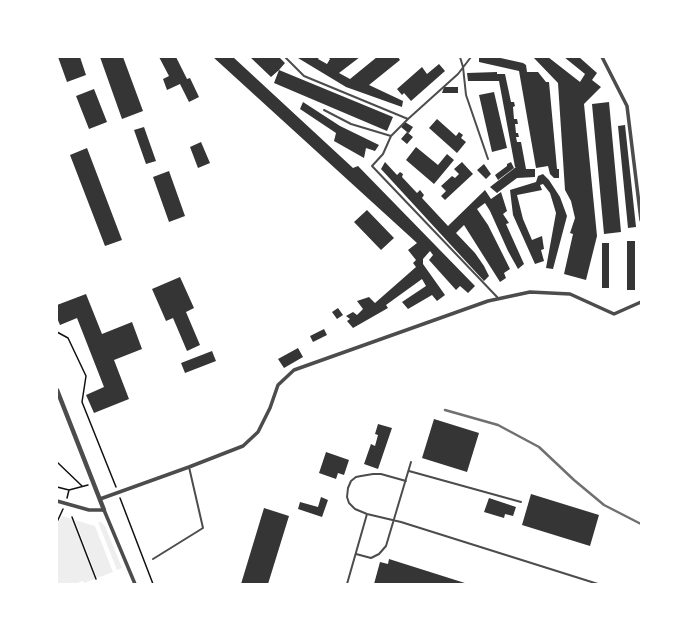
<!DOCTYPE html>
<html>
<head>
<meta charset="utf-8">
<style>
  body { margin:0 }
  #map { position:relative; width:698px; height:641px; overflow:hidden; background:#fff; font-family:Ubuntu,sans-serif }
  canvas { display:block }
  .frame { position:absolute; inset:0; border:58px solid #fff; pointer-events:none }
</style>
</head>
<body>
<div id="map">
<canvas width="698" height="641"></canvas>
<div class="frame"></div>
</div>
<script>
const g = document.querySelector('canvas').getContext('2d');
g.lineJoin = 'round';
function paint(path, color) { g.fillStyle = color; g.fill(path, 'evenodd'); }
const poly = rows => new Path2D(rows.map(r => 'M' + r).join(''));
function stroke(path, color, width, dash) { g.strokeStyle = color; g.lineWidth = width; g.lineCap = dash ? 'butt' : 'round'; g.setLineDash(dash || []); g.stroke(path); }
paint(poly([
  [62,516,72,519,95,579,84,583,83,581,79,582,79,584,57,584,57,525],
  [75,520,95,526,113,572,97,578],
  [98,522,101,522,105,526,122,568,117,570]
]), '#eee');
paint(poly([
  [58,57,80,57,86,75,67,82],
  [100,57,123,57,143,111,122,119],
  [159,57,176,57,187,79,190,78,199,97,189,102,180,84,167,90,163,79,169,76],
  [213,57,233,57,353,168,358,166,475,286,468,293,460,286,456,290,429,260,433,255,430,251,423,259,423,264,445,295,437,301,432,295,408,309,402,302,426,286,422,279,386,305,388,308,353,328,347,321,350,319,346,316,353,312,357,315,363,309,357,301,369,297,375,303,416,267,413,263,416,260,408,250,417,243],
  [250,57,279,57,285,63,279,70,271,77],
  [299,57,319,57,318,59,327,64,330,59,328,57,360,57,339,73,350,79,377,57,398,57,400,60,369,85,403,101,402,107,346,87,298,58],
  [479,57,496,57,523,63,526,65,527,72,538,72,546,82,549,82,557,169,559,169,559,178,554,178,550,174,548,166,536,168,519,71,479,62],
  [533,57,548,57,580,82,585,74,564,57,579,57,597,73,592,80,601,87,584,104,597,236,586,280,564,274,573,234,570,233,575,218,571,201,565,190,558,83],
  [439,64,445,71,411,101,404,93,402,95,397,89,422,67,427,74],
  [279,70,393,117,387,131,274,83],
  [497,72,497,74,505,74,511,102,514,102,515,106,513,107,514,119,517,119,518,124,515,124,516,133,518,133,519,137,516,137,517,142,521,142,526,169,535,169,535,177,517,178,497,193,490,187,516,167,515,167,499,81,468,81,467,73],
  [444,87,458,87,458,93,442,93],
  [94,89,107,122,89,129,76,96],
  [494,92,507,148,492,152,479,95],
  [303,102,340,126,379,145,375,151,366,148,364,158,334,141,336,133,300,109],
  [609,102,621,232,604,234,592,104],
  [437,119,456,136,459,132,463,135,461,138,466,142,457,153,429,128],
  [405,122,413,127,409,133,407,132,413,137,407,144,401,139,407,132,401,127],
  [625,125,636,227,628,228,618,126],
  [144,127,156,161,146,164,134,130],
  [201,142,210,163,198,168,190,147],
  [416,147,438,165,447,154,454,160,434,184,406,160],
  [87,148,122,240,105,246,70,155],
  [385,162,397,175,400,172,403,174,402,177,417,193,420,190,424,195,422,198,448,226,485,190,491,199,501,192,507,211,503,214,509,223,506,224,524,264,518,269,508,251,490,211,485,203,477,209,488,225,510,269,504,273,506,278,500,282,464,225,456,233,475,253,484,266,489,276,484,281,381,169],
  [462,162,473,174,445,200,441,196,446,191,441,186,452,176,455,178,459,174,454,169],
  [511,162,514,168,498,180,495,175,507,166,507,164],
  [484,164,491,174,486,179,477,170],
  [169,171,185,216,169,222,153,177],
  [543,174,549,180,560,197,567,216,553,269,546,268,556,213,550,193,543,184,540,185,542,190,517,195,523,219,532,240,542,236,544,249,541,250,544,261,535,264,513,215,510,190,536,182,538,176],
  [367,210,394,238,381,250,354,222],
  [627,241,635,241,635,290,627,290],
  [602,243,609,243,609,288,602,288],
  [180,277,194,308,186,312,200,345,187,351,173,318,166,321,152,289],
  [86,294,102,334,132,322,142,349,114,360,129,399,94,413,86,395,104,387,77,318,60,325,57,318,57,305],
  [338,308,343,315,337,319,332,312],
  [324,329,327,335,313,342,310,336],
  [298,348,303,357,284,368,278,359],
  [212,351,216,361,185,373,181,363],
  [434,419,479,433,467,472,422,458],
  [378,424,392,428,378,469,364,464,371,444,375,446,378,435,375,434],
  [326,452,349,460,344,475,338,473,336,479,319,473],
  [531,494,599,515,590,546,522,525],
  [321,497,328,500,322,517,298,509,300,502,318,507],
  [489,498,516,507,513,516,505,514,504,518,484,512],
  [264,508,289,516,268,584,241,584],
  [389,559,468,584,374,584,380,562,388,564]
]), '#353535');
stroke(poly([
  [57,332,68,338,86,376,82,402,116,487],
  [57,462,82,486],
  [57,487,69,490,88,485],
  [67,498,69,490],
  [120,498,153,584],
  [72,517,96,579],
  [57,522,63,509]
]), '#111', 1.5);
stroke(poly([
  [285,57,304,76,408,119,458,74,471,57],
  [460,57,463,67,466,95,488,159],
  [324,110,351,124,391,136],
  [408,119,391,136,383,154,372,166,498,298],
  [409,471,521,502],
  [406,481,381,474,373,474,361,476,356,477,351,481,348,488,347,497,349,503,355,509,367,514,401,522,598,584],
  [356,554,371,558,379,554,386,546,411,462],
  [153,559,203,528,189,467],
  [347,584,367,514]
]), '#4c4c4c', 2);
stroke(poly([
  [602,57,627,106,641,220],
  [100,499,189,467,243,446,258,432,270,408,278,385,294,370,488,301,530,292,570,294,614,314,641,302],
  [57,501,89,510,104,510,135,584]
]), '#4c4c4c', 3.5);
stroke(poly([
  [57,390,104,510]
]), '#4c4c4c', 4.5);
stroke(poly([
  [445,410,498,425,539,447,574,480,604,505,641,524]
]), '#707070', 2.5);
</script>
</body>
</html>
